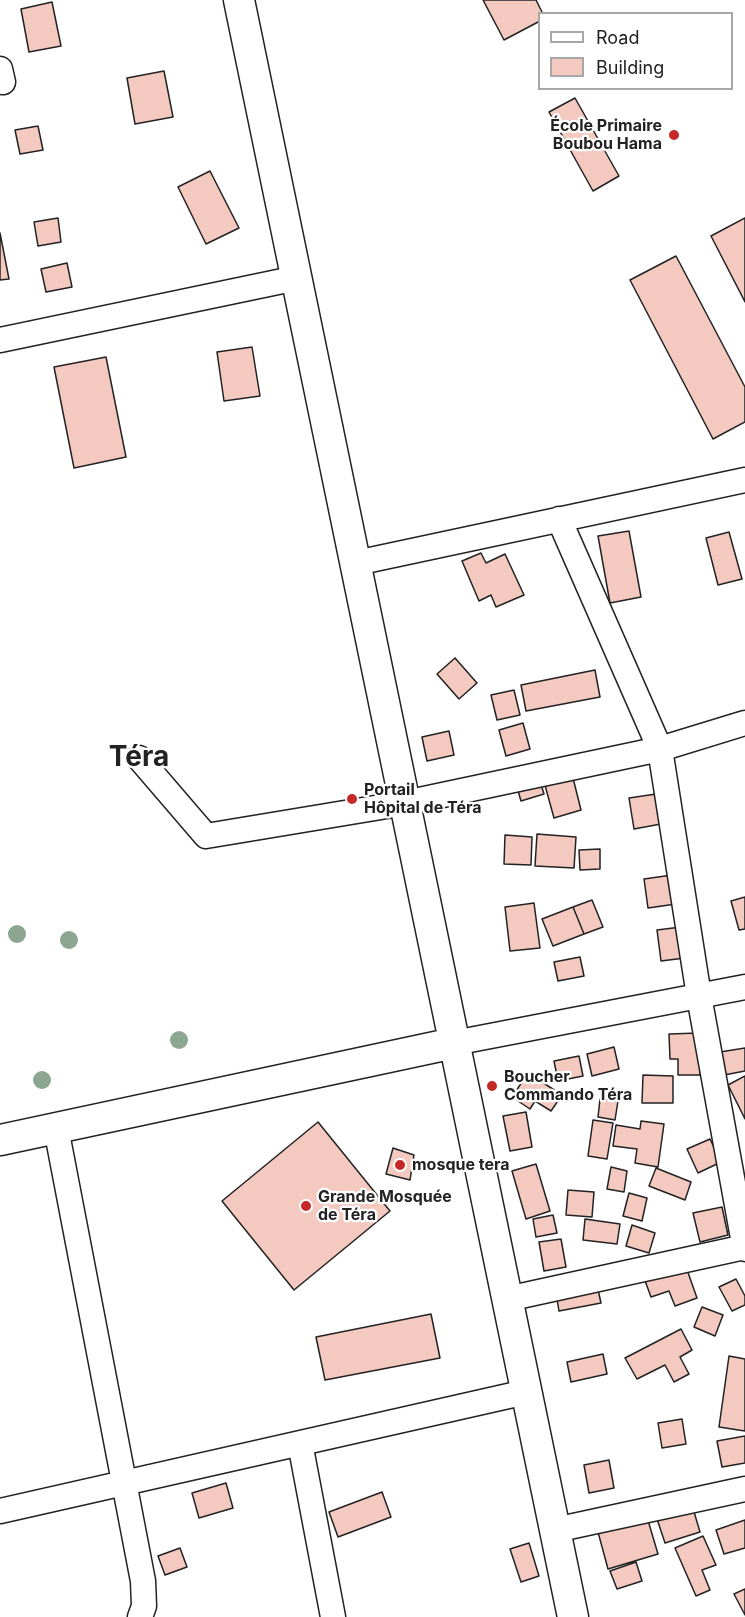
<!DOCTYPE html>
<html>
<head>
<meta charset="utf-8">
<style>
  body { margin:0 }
  #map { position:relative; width:745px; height:1617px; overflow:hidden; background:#fff; font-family:Inter,sans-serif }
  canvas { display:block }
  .legend { position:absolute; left:538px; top:12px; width:195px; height:78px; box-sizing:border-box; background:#fff; border:2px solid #a7a7a7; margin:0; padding:8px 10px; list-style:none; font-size:18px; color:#222 }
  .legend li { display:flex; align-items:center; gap:12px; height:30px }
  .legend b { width:30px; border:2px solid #a7a7a7 }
</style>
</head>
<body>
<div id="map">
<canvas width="745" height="1617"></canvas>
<ul class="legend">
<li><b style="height:8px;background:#fff"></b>Road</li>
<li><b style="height:16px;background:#f3c9c0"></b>Building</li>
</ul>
</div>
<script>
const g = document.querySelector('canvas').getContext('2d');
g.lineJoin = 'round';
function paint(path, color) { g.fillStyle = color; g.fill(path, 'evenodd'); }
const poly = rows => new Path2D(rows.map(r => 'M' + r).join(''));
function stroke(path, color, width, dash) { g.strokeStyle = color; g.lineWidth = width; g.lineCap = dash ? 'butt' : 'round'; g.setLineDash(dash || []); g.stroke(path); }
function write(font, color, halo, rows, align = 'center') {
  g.font = font + ' Inter,sans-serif'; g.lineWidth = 4.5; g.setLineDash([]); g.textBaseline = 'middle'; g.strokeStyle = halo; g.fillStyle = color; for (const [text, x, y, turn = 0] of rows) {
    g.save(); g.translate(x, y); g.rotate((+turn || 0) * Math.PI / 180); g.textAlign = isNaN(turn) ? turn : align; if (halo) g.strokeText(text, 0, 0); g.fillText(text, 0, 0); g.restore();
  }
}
const building = poly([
  [483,0,536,0,543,14,540,14,540,21,504,40,483,0],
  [52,2,61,46,29,52,21,9,52,2],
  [164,71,173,117,135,124,127,78,164,71],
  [575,98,619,176,593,191,549,112,575,98],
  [38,126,43,150,20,154,15,130,38,126],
  [210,171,239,228,206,244,178,187,210,171],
  [58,218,61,242,38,246,34,222,58,218],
  [745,218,745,302,711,236,745,218],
  [0,233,9,279,0,280,0,233],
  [676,256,745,387,745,422,713,439,630,280,676,256],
  [67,263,72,287,46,292,41,269,67,263],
  [252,347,260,396,224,401,217,352,252,347],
  [106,357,126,457,74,468,54,367,106,357],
  [629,531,641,597,610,603,598,536,629,531],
  [729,532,742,579,718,585,706,538,729,532],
  [481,553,486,563,505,554,524,595,496,607,491,595,479,601,462,561,481,553],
  [455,658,477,683,459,699,437,674,455,658],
  [595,670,600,697,526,711,521,685,595,670],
  [514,690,520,715,497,720,491,695,514,690],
  [523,723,530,749,506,756,499,730,523,723],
  [449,731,454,755,427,761,422,737,449,731],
  [571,770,581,810,554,818,543,778,571,770],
  [539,778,544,794,521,801,516,784,539,778],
  [656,794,661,824,634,829,629,798,656,794],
  [537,834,576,837,574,868,535,866,537,834],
  [505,835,532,837,531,865,504,864,505,835],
  [600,849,600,869,580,870,579,850,600,849],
  [672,875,676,904,648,908,644,879,672,875],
  [745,897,745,929,739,930,731,901,745,897],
  [592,900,603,927,584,934,573,907,592,900],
  [534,903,540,948,510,951,505,907,534,903],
  [573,907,584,934,553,946,542,919,573,907],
  [681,927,685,958,661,961,657,930,681,927],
  [580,957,584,976,558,981,554,962,580,957],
  [699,1033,700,1075,678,1075,678,1059,670,1059,669,1034,699,1033],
  [614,1047,619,1069,592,1076,587,1054,614,1047],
  [745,1048,745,1071,724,1075,720,1052,745,1048],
  [579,1056,583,1076,558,1081,554,1061,579,1056],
  [528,1073,562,1095,551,1111,535,1101,530,1109,512,1097,528,1073],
  [643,1075,673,1076,673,1103,642,1103,643,1075],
  [745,1076,745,1119,728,1085,745,1076],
  [600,1099,618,1101,615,1120,598,1117,600,1099],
  [526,1112,532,1147,510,1151,503,1116,526,1112],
  [593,1120,613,1123,607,1159,588,1156,593,1120],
  [641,1121,664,1124,658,1167,635,1163,637,1149,613,1146,616,1125,640,1129,641,1121],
  [318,1122,390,1211,294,1290,222,1201,318,1122],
  [710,1139,721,1162,698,1173,687,1149,710,1139],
  [393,1148,414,1155,410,1180,386,1174,393,1148],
  [536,1164,550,1211,526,1219,512,1171,536,1164],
  [611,1167,627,1171,624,1192,607,1189,611,1167],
  [656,1168,691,1182,685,1200,649,1186,656,1168],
  [568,1190,594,1192,592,1217,566,1215,568,1190],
  [629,1193,647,1198,642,1221,623,1216,629,1193],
  [722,1207,728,1235,700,1242,693,1213,722,1207],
  [553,1215,557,1233,536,1237,533,1219,553,1215],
  [585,1219,620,1224,617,1244,583,1240,585,1219],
  [632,1225,655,1233,649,1253,626,1246,632,1225],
  [561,1239,566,1267,544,1271,539,1242,561,1239],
  [685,1264,697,1298,675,1306,669,1291,651,1297,644,1278,685,1264],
  [736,1279,745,1296,745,1305,732,1311,719,1287,736,1279],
  [597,1285,601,1303,559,1311,556,1293,597,1285],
  [702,1307,723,1315,715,1336,694,1327,702,1307],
  [431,1314,440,1358,325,1380,316,1337,431,1314],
  [681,1329,692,1350,680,1357,689,1374,674,1382,665,1365,637,1379,625,1358,681,1329],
  [603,1354,607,1374,571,1382,567,1362,603,1354],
  [729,1356,745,1359,745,1431,719,1427,729,1356],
  [682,1419,686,1444,662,1448,658,1423,682,1419],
  [745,1436,745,1463,722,1467,717,1441,745,1436],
  [609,1460,614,1488,589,1493,584,1465,609,1460],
  [226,1483,233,1508,199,1518,192,1493,226,1483],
  [382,1492,391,1517,338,1537,329,1512,382,1492],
  [692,1505,700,1532,665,1543,656,1516,692,1505],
  [647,1517,658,1554,608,1569,598,1532,647,1517],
  [745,1520,745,1548,724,1554,716,1530,745,1520],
  [703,1536,716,1565,702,1570,710,1590,696,1596,675,1548,703,1536],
  [529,1543,539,1576,521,1582,510,1549,529,1543],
  [180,1548,187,1567,165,1575,158,1556,180,1548],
  [636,1562,642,1581,617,1589,610,1571,636,1562],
  [745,1589,745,1615,734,1594,745,1589]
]);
paint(building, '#f3c9c0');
stroke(building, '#222', 1.5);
const minor = poly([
  [0,69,3,82],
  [0,340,297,278],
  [559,519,660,749,699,996,745,1249],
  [356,563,745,480],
  [139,758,206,836,405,803,660,749,745,723],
  [454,1043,745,987],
  [56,1128,143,1581,144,1606,140,1617],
  [507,1299,745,1247],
  [300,1443,333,1617],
  [0,1511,526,1392],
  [555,1530,745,1489]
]);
const tertiary = poly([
  [239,0,573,1617],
  [0,1140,454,1043]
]);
stroke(minor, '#222', 27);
stroke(tertiary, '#222', 33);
stroke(minor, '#fff', 24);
stroke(tertiary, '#fff', 30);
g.fillStyle = '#8da692';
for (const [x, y] of [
  [17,934],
  [69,940],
  [179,1040],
  [42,1080]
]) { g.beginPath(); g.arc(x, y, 9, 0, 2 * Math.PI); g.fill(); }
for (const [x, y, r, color] of [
  [674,135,6,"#c62828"],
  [352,799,6,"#c62828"],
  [492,1086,6,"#c62828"],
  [400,1165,6,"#c62828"],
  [306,1206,6,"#c62828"]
]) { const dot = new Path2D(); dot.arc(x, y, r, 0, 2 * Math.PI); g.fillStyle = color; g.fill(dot); stroke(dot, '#fff', 2); }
write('bold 16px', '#222', '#fff', [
  ["École Primaire",662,126,"right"],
  ["Boubou Hama",662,144,"right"],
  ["Portail",364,790],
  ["Hôpital de Téra",364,808],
  ["Boucher",504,1077],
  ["Commando Téra",504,1095],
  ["mosque tera",412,1165],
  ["Grande Mosquée",318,1197],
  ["de Téra",318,1215]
], 'left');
write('bold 28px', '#222', '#fff', [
  ["Téra",139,758]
]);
</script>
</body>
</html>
